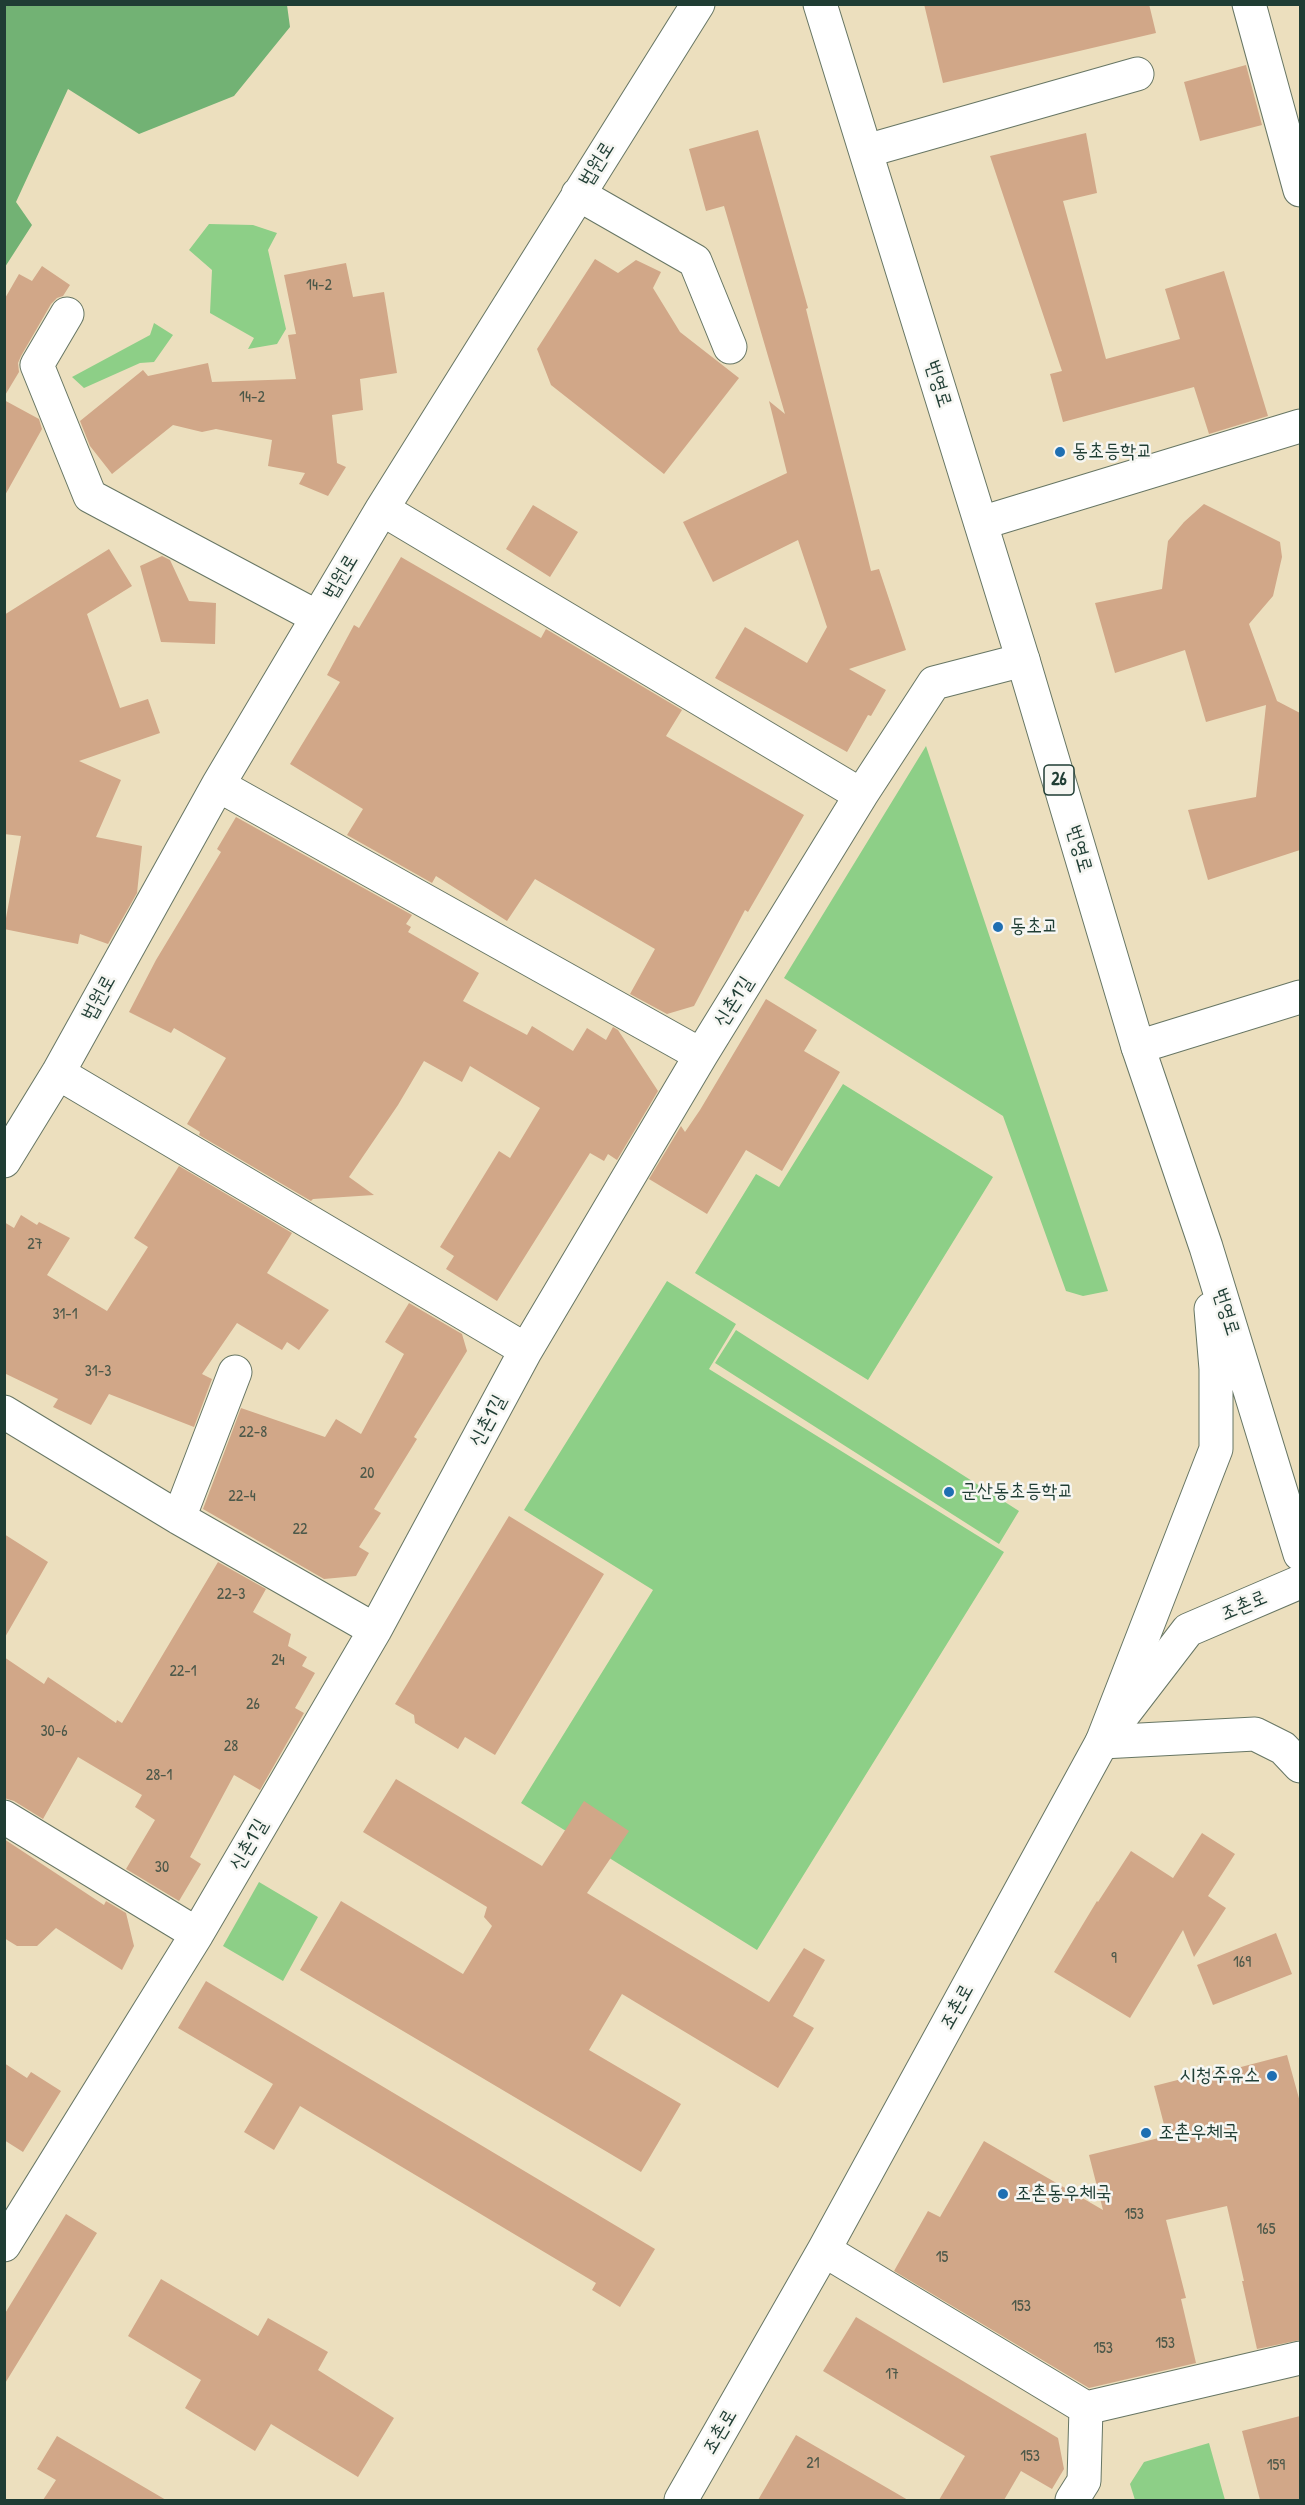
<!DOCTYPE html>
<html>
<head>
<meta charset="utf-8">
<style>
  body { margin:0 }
  #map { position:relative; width:1305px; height:2505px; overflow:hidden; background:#ecdfbe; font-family:"Patrick Hand",sans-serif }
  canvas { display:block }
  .frame { position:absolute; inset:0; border:6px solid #1f3d34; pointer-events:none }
</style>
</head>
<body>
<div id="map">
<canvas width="1305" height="2505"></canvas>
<div class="frame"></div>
</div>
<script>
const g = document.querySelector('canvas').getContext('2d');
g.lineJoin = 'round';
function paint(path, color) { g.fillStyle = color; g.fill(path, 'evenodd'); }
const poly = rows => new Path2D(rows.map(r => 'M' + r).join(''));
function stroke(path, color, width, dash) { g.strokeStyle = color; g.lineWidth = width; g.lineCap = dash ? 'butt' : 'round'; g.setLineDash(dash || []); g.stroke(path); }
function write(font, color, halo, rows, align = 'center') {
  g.font = font + ' "Patrick Hand","Poor Story",sans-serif'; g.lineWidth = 5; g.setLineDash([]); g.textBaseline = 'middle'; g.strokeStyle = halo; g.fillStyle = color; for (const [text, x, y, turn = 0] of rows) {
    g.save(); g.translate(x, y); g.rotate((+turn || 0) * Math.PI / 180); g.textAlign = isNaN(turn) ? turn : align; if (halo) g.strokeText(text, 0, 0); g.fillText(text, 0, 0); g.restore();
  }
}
paint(poly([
  [209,224,253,225,277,233,268,250,286,329,277,344,248,349,254,338,210,313,212,270,189,250],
  [154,323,173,335,154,362,140,363,84,388,72,377,150,335],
  [926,746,1108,1291,1083,1296,1066,1291,1003,1116,784,978],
  [843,1084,993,1177,868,1380,695,1273,756,1174,779,1187],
  [667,1281,736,1324,709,1369,1004,1552,757,1950,521,1803,653,1590,524,1510],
  [736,1330,1019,1511,999,1544,715,1363],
  [259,1882,318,1917,283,1981,223,1946],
  [1209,2443,1225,2500,1135,2500,1130,2484,1144,2462]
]), '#8dcf87');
paint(poly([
  [5,4,287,5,290,27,234,96,139,134,68,89,16,202,32,225,5,267]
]), '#72b274');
paint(poly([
  [924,4,1149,4,1156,33,943,83],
  [1246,65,1262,125,1200,141,1184,82],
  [758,130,808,308,806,309,871,571,879,569,906,650,849,669,886,690,871,716,868,715,847,752,715,678,745,627,807,663,827,627,798,540,713,582,683,522,787,473,769,401,785,414,724,206,706,211,689,149],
  [1086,133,1097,193,1063,201,1106,359,1180,339,1165,289,1224,271,1268,416,1209,434,1194,387,1063,422,1050,374,1062,371,990,156],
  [595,259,618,273,636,260,661,272,653,288,680,332,739,378,664,474,551,385,537,349],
  [346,263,353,297,384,292,397,373,360,379,363,410,332,415,337,463,346,467,328,496,299,484,305,473,268,466,272,440,216,429,202,432,173,425,112,474,90,446,80,421,143,370,148,376,208,363,212,382,296,379,288,335,296,334,284,275],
  [42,266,70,285,63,296,57,298,51,304,21,356,18,363,19,372,4,397,4,300,19,274,32,281],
  [4,400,39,419,42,429,4,497],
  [1204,504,1280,542,1282,557,1273,596,1249,624,1277,701,1300,713,1300,850,1208,880,1188,810,1256,797,1266,705,1206,722,1185,650,1115,673,1095,603,1162,589,1168,541,1184,522],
  [533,505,578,532,550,577,506,549],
  [109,549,132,586,87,614,120,708,148,699,160,733,79,761,121,780,96,837,142,846,137,893,108,944,80,934,78,944,4,929,21,836,4,834,4,615],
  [162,556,170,560,189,601,216,603,215,644,161,642,140,566],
  [401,557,541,638,546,629,682,710,666,736,804,815,748,912,745,910,694,1006,667,1014,630,994,655,949,535,879,507,921,436,876,432,883,347,835,363,809,290,764,340,682,327,675,354,625,359,628],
  [236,817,412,915,406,924,411,927,408,932,479,973,463,1001,527,1035,532,1026,573,1051,587,1028,606,1040,613,1027,618,1030,658,1091,617,1160,608,1154,604,1161,590,1153,497,1301,446,1269,454,1256,440,1247,499,1151,510,1158,540,1108,470,1066,462,1082,424,1061,398,1105,349,1177,374,1195,313,1199,311,1201,199,1135,200,1132,187,1124,226,1058,174,1028,171,1033,129,1012,156,960,221,852,217,849],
  [766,999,817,1030,804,1051,840,1072,782,1171,746,1150,707,1214,649,1179,681,1126,685,1132,700,1110],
  [179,1166,292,1233,267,1273,329,1310,299,1350,287,1342,282,1350,237,1323,202,1374,212,1379,194,1427,109,1394,91,1425,53,1407,58,1399,4,1373,4,1222,14,1228,21,1215,37,1225,39,1222,70,1238,47,1275,107,1311,148,1247,134,1238],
  [409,1303,462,1334,467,1351,414,1437,417,1439,374,1509,381,1513,359,1547,369,1553,356,1576,324,1579,203,1509,241,1408,325,1437,336,1419,361,1434,404,1354,385,1342],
  [509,1516,604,1574,495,1755,465,1737,458,1749,415,1723,414,1715,395,1704],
  [4,1534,48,1562,4,1639],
  [218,1562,266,1589,253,1612,291,1634,288,1646,307,1657,302,1666,315,1673,295,1708,304,1713,260,1790,234,1775,190,1857,201,1864,179,1901,126,1869,155,1820,135,1807,142,1795,78,1757,43,1819,14,1801,4,1798,4,1657,44,1684,48,1677,116,1723,117,1720,122,1723],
  [396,1779,542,1866,584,1801,629,1831,587,1893,769,2002,804,1948,825,1960,793,2016,814,2028,778,2088,622,1994,589,2050,681,2104,641,2172,300,1970,341,1901,463,1974,492,1926,484,1917,487,1907,363,1832],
  [1202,1833,1235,1854,1208,1896,1226,1908,1194,1957,1183,1930,1130,2018,1054,1972,1097,1901,1098,1902,1131,1851,1173,1878],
  [4,1839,104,1905,106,1901,126,1913,134,1946,122,1970,56,1928,37,1946,17,1946,4,1938],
  [1276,1933,1292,1974,1213,2005,1197,1965],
  [206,1981,655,2249,620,2307,592,2290,596,2283,300,2106,274,2150,244,2132,273,2084,178,2028],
  [1287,2055,1300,2102,1300,2340,1257,2349,1242,2281,1244,2281,1227,2206,1166,2220,1186,2298,1181,2299,1196,2363,1089,2388,894,2271,928,2211,940,2217,984,2141,1103,2210,1089,2155,1167,2136,1154,2086,1217,2070,1218,2073],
  [4,2063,27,2078,31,2072,61,2091,23,2152,4,2140],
  [66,2214,97,2233,4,2385,4,2315],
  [161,2279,258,2336,268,2318,328,2352,318,2370,394,2418,358,2477,271,2424,255,2451,185,2408,201,2380,128,2336],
  [856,2317,1058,2438,1064,2469,1052,2489,1021,2471,1004,2500,939,2500,965,2456,823,2371],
  [1300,2416,1300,2500,1260,2500,1242,2431],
  [796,2435,908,2500,758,2500],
  [57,2436,166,2500,43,2500,56,2480,37,2469]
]), '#d1a788');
const minor = poly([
  [1249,4,1300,190],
  [866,151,1137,74],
  [578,194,695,261,730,347],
  [67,314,37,365,90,496,317,617],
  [382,509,861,795],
  [981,523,1300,426],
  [218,785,701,1055],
  [1138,1047,1300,997],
  [58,1073,526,1350],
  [4,1161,58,1073,218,785,382,509,698,4],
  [4,1412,179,1518,375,1630],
  [179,1518,235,1372],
  [4,1817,197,1934],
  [4,2245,197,1934,375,1630,526,1350,701,1055,861,795,934,683,1023,660],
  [824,2250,1086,2408,1300,2358],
  [681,2500,824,2250,1102,1742,1188,1630,1300,1582],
  [1072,2500,1084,2481,1086,2408]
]);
const major = poly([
  [820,4,1023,660,1138,1047,1206,1247,1300,1554],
  [1211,1309,1216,1369,1216,1449,1102,1742,1255,1734,1283,1748,1300,1766]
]);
stroke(minor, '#677664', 35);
stroke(major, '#677664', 35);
stroke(minor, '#fff', 33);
stroke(major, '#fff', 33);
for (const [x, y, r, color] of [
  [1060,452,6,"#1f6fb2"],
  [998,927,6,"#1f6fb2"],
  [949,1492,6,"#1f6fb2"],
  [1272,2076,6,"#1f6fb2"],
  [1146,2133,6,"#1f6fb2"],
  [1003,2194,6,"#1f6fb2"]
]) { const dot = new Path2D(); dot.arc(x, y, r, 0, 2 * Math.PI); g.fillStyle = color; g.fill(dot); stroke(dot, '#f6f6f2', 2); }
write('16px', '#4c5849', null, [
  ["14-2",319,286],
  ["14-2",252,398],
  ["27",35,1245],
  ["31-1",65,1315],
  ["31-3",98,1372],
  ["22-8",253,1433],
  ["20",367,1474],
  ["22-4",242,1497],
  ["22",300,1530],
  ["22-3",231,1595],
  ["24",278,1661],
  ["22-1",183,1672],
  ["26",253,1705],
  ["30-6",54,1732],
  ["28",231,1747],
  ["28-1",159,1776],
  ["30",162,1868],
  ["9",1114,1959],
  ["169",1242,1963],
  ["153",1134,2215],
  ["165",1266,2230],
  ["15",942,2258],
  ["153",1021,2307],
  ["153",1165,2344],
  ["153",1103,2349],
  ["17",892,2375],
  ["153",1030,2457],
  ["21",813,2464],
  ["159",1276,2466]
]);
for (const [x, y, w] of [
  [1059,780,30]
]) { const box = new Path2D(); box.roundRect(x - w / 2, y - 15, w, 30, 4.5); g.fillStyle = '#f6f6f2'; g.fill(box); stroke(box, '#1f3d34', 1.5); }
write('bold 18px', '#1f3d34', null, [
  ["26",1059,780]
]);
write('20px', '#1f3d34', '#f6f6f2', [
  ["법원로",597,164,-58],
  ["번영로",938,384,73],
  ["법원로",341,577,-59],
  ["번영로",1079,849,74],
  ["법원로",99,998,-61],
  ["신촌1길",734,1002,-58],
  ["번영로",1226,1312,73],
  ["신촌1길",488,1421,-62],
  ["조촌로",1244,1606,-23],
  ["신촌1길",249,1845,-60],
  ["조촌로",957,2007,-61],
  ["조촌로",720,2432,-60]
]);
write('20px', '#1f3d34', '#f6f6f2', [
  ["동초등학교",1072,452],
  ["동초교",1010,927],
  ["군산동초등학교",961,1492],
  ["시청주유소",1260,2076,"right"],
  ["조촌우체국",1158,2133],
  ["조촌동우체국",1015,2194]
], 'left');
</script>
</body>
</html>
